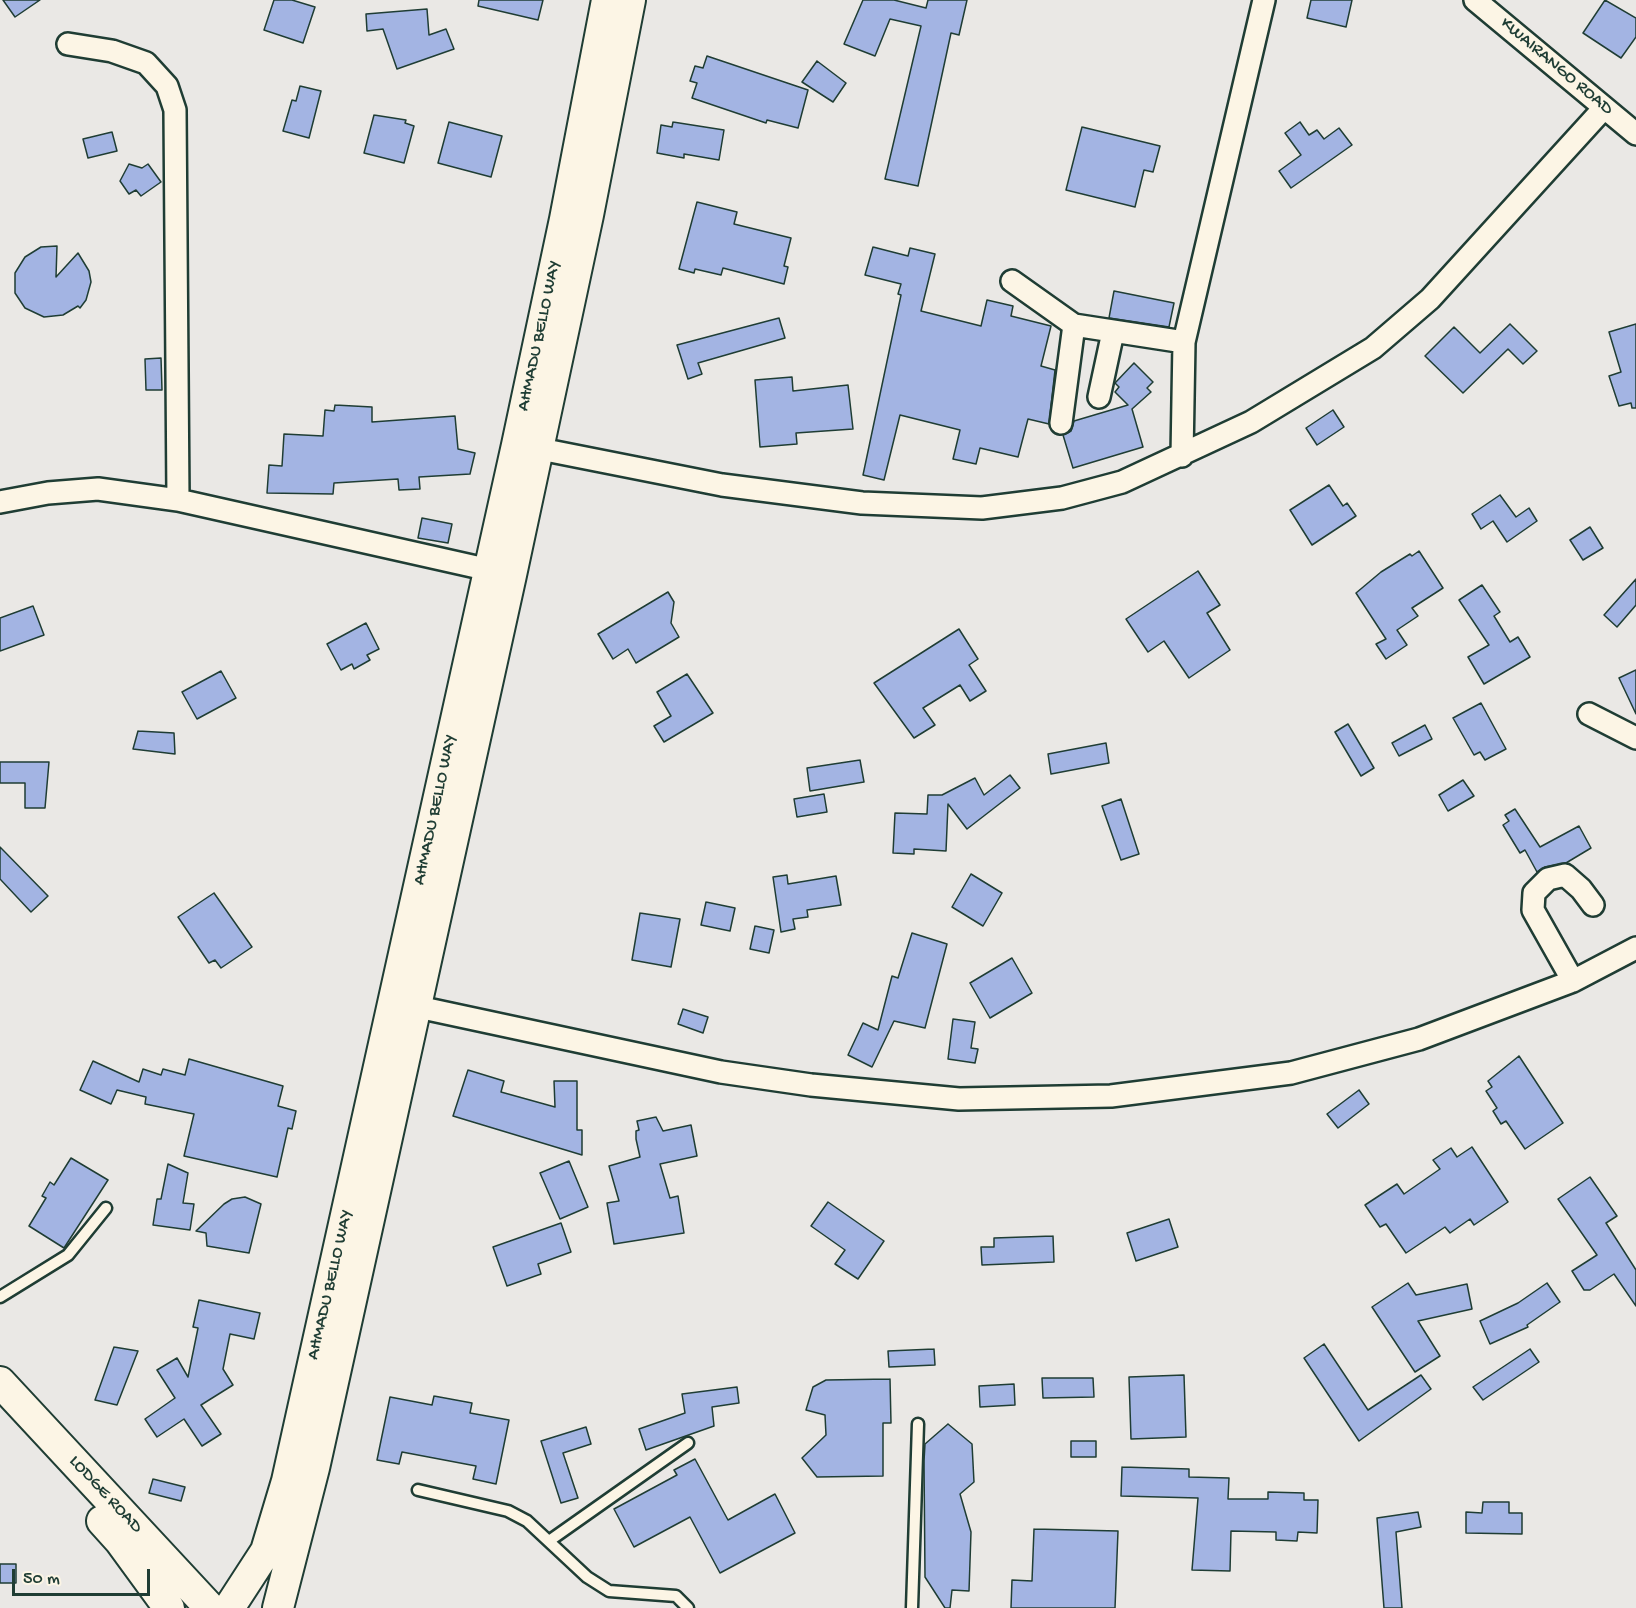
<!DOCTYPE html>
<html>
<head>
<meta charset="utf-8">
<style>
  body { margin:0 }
  #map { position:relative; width:1636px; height:1608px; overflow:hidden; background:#eae8e5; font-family:"Gochi Hand",sans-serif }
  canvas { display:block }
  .scale { position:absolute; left:12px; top:1569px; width:138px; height:27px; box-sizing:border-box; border:3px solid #1f3d34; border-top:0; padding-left:8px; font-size:18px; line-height:21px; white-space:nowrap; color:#1f3d34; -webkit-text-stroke:4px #fcf5e5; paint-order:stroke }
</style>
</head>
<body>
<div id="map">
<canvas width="1636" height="1608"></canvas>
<div class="scale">50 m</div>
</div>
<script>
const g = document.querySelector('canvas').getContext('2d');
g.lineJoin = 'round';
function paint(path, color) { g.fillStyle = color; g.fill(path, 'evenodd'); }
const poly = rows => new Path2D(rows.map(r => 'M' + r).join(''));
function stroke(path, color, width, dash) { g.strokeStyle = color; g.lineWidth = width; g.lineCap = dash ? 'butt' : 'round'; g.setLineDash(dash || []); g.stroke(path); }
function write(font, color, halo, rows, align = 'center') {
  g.font = font + ' "Gochi Hand",sans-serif'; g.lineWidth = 4.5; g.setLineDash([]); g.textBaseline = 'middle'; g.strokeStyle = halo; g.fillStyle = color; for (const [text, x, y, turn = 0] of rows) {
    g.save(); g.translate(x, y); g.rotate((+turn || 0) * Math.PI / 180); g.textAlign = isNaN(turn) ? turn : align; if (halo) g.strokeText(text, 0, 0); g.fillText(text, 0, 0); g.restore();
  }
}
const building = poly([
  [3,0,40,0,15,17,3,0],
  [274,0,292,0,315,7,303,43,264,30,274,0],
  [479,0,543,0,538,20,478,6,479,0],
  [863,0,894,0,926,8,928,0,967,0,959,35,951,33,918,186,885,179,921,26,890,19,875,56,844,44,863,0],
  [1311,0,1352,0,1346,27,1307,18,1311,0],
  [1605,0,1636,18,1636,37,1621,58,1583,33,1605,0],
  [427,9,429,35,446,29,454,49,397,69,383,29,367,31,366,14,427,9],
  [707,56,808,90,798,128,767,120,766,123,692,98,697,83,690,81,695,66,703,68,707,56],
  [817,61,846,83,833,102,802,82,817,61],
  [300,86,321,91,309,138,283,131,292,100,296,101,300,86],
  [374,115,406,120,405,123,414,126,404,163,364,153,374,115],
  [449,122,502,136,491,177,438,163,449,122],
  [673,122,724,130,719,160,684,154,684,158,657,153,661,125,672,127,673,122],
  [1300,122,1309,135,1317,130,1324,139,1339,128,1352,145,1291,188,1279,171,1301,155,1285,133,1300,122],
  [1082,127,1160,146,1153,172,1144,170,1135,207,1066,190,1082,127],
  [112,132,117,151,88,158,83,139,112,132],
  [129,164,142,168,148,164,161,182,141,196,136,190,129,194,120,181,129,164],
  [697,202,737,212,734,224,791,238,784,266,788,267,784,284,723,268,721,275,695,269,694,273,679,269,697,202],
  [57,246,56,277,78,253,89,271,91,282,86,300,80,308,78,306,63,315,44,317,25,308,15,293,15,273,25,257,41,247,57,246],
  [873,247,908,256,910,248,935,254,921,311,981,326,987,300,1013,306,1011,316,1051,326,1041,366,1055,370,1049,424,1028,419,1018,457,980,448,976,464,953,459,960,430,900,415,884,480,863,475,901,295,898,294,901,284,865,275,873,247],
  [1114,291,1174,303,1169,327,1109,318,1114,291],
  [779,318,785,338,698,363,702,374,688,379,677,345,779,318],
  [1510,324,1537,351,1523,364,1508,349,1463,393,1425,356,1454,327,1480,353,1510,324],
  [1636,324,1636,408,1632,408,1631,403,1619,406,1609,376,1621,372,1609,332,1636,324],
  [161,358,162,390,146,390,145,359,161,358],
  [1134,363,1153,382,1147,388,1151,392,1132,409,1143,447,1073,468,1063,435,1071,431,1074,421,1128,405,1115,392,1119,387,1115,383,1134,363],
  [792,377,793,391,848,385,853,429,796,433,797,444,760,447,755,380,792,377],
  [335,405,372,407,372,422,455,416,458,449,475,453,470,474,419,477,420,489,399,490,398,479,334,483,333,494,267,493,269,465,282,466,284,434,323,436,325,410,334,411,335,405],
  [1333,410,1344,427,1317,445,1306,428,1333,410],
  [1329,485,1343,506,1347,503,1356,516,1312,545,1290,510,1329,485],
  [1500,495,1516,517,1529,508,1537,521,1507,542,1493,521,1481,529,1472,514,1500,495],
  [422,518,452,524,448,543,418,538,422,518],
  [1590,527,1603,548,1583,560,1570,540,1590,527],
  [1419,551,1443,588,1412,608,1418,616,1397,630,1407,645,1386,659,1376,644,1386,639,1356,593,1381,572,1410,554,1412,556,1419,551],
  [1198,571,1220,605,1207,613,1230,650,1189,678,1164,641,1148,652,1126,619,1198,571],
  [1636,579,1636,605,1617,627,1604,615,1636,579],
  [1482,585,1500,612,1494,616,1510,642,1518,637,1530,657,1484,684,1468,657,1489,645,1459,600,1482,585],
  [668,592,674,602,671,623,679,637,636,663,628,649,613,659,598,634,668,592],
  [33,606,44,635,0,651,0,618,33,606],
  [366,623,379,649,367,655,370,660,354,669,352,664,341,670,327,644,366,623],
  [959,629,978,659,969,665,986,691,970,701,960,685,923,708,935,725,914,738,874,683,959,629],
  [1636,670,1636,714,1619,678,1636,670],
  [221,671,236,698,197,719,182,692,221,671],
  [687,674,713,713,664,742,654,726,671,716,657,692,687,674],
  [1481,703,1506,749,1485,760,1480,752,1474,755,1453,718,1481,703],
  [1348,724,1374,768,1361,776,1335,732,1348,724],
  [1425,725,1432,739,1399,756,1392,743,1425,725],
  [138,731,174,733,175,754,133,749,138,731],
  [1106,743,1109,763,1051,774,1048,754,1106,743],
  [860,760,864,782,810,791,807,768,860,760],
  [0,762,49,762,45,808,25,808,25,783,0,783,0,762],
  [1010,775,1020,788,967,829,948,804,946,851,914,849,914,854,893,853,895,813,927,814,928,795,942,795,975,778,984,795,1010,775],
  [1463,780,1474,796,1448,811,1439,795,1463,780],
  [824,794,827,812,797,817,794,799,824,794],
  [1121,799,1139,854,1121,860,1102,806,1121,799],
  [1515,809,1540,847,1579,826,1591,848,1566,863,1545,867,1537,872,1525,850,1520,853,1503,825,1509,821,1505,815,1515,809],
  [0,847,48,896,31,912,0,879,0,847],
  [971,874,1002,893,983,926,952,907,971,874],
  [787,875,788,884,836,876,841,905,807,910,808,917,793,919,795,929,781,932,773,877,787,875],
  [214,893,252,947,221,968,215,960,209,963,178,917,214,893],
  [706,902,735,908,730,931,701,925,706,902],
  [640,913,680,919,671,967,632,960,640,913],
  [755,926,774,930,769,953,750,949,755,926],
  [912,933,947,944,925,1028,894,1021,872,1067,848,1055,863,1023,878,1030,892,976,898,978,912,933],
  [1012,958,1032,993,990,1018,970,983,1012,958],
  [683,1009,708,1017,703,1033,678,1024,683,1009],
  [953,1019,975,1022,971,1048,978,1049,975,1063,948,1059,953,1019],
  [1519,1056,1563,1123,1525,1149,1506,1121,1501,1124,1493,1111,1497,1108,1486,1091,1492,1087,1488,1081,1519,1056],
  [189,1059,283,1086,278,1106,296,1111,292,1129,288,1128,277,1177,184,1156,194,1114,145,1104,146,1097,117,1090,111,1104,80,1090,93,1061,139,1082,143,1069,161,1075,163,1069,185,1075,189,1059],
  [468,1070,504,1081,501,1092,555,1107,554,1081,577,1081,577,1130,582,1130,582,1155,453,1116,468,1070],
  [1359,1090,1369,1104,1338,1128,1327,1114,1359,1090],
  [656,1117,663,1131,691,1125,697,1156,660,1164,670,1198,678,1196,684,1233,614,1244,607,1203,619,1201,609,1166,640,1157,636,1139,636,1131,639,1130,637,1121,656,1117],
  [1472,1147,1508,1202,1474,1225,1470,1219,1450,1233,1445,1227,1406,1253,1386,1224,1380,1227,1365,1205,1397,1184,1404,1194,1440,1169,1433,1160,1451,1148,1457,1157,1472,1147],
  [71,1158,108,1180,64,1248,29,1226,46,1198,42,1196,50,1182,54,1185,71,1158],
  [569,1161,588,1207,560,1219,540,1173,569,1161],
  [168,1164,188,1173,183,1203,194,1204,190,1230,153,1225,157,1199,161,1199,168,1164],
  [1590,1177,1617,1216,1606,1223,1636,1270,1636,1306,1614,1274,1590,1290,1584,1290,1572,1271,1597,1255,1558,1199,1590,1177],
  [245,1197,261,1204,249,1253,207,1246,206,1233,196,1231,224,1204,232,1199,245,1197],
  [828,1202,884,1241,858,1279,835,1264,845,1250,811,1226,828,1202],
  [1169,1219,1178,1247,1136,1261,1127,1233,1169,1219],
  [561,1223,571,1252,538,1264,541,1274,507,1286,493,1247,561,1223],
  [1053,1236,1054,1262,982,1265,981,1247,994,1247,994,1238,1053,1236],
  [1408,1283,1416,1295,1467,1284,1472,1309,1418,1321,1440,1356,1415,1372,1372,1307,1408,1283],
  [1547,1283,1560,1302,1527,1325,1528,1327,1490,1344,1480,1321,1518,1303,1547,1283],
  [199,1300,260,1313,254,1339,230,1334,223,1369,233,1385,201,1405,221,1434,202,1446,184,1419,157,1437,145,1419,175,1398,157,1370,177,1358,188,1377,198,1328,193,1327,199,1300],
  [1324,1344,1368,1410,1421,1375,1431,1389,1359,1441,1304,1358,1324,1344],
  [114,1347,138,1351,117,1405,95,1400,114,1347],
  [934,1349,935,1365,889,1367,888,1351,934,1349],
  [1530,1349,1539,1362,1483,1400,1473,1387,1530,1349],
  [1184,1375,1186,1437,1131,1439,1129,1377,1184,1375],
  [1042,1378,1093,1378,1094,1397,1043,1398,1042,1378],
  [890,1379,891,1423,883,1423,883,1476,817,1477,802,1458,826,1435,825,1415,806,1410,813,1387,826,1380,890,1379],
  [1014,1384,1015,1405,980,1407,979,1386,1014,1384],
  [737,1387,739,1403,712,1407,714,1426,646,1450,639,1429,685,1413,682,1394,737,1387],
  [434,1396,472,1403,470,1413,509,1420,496,1484,473,1479,476,1466,402,1452,399,1464,377,1460,390,1397,432,1405,434,1396],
  [948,1424,972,1444,974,1482,960,1494,971,1532,969,1591,952,1590,950,1608,945,1608,925,1577,924,1461,925,1444,948,1424],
  [586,1427,591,1444,563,1453,578,1498,561,1503,541,1441,586,1427],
  [1071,1441,1096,1441,1096,1457,1071,1457,1071,1441],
  [695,1459,728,1520,775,1494,795,1533,720,1573,690,1517,634,1547,614,1509,677,1475,674,1470,695,1459],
  [1122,1467,1189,1469,1189,1477,1229,1478,1228,1499,1268,1499,1268,1492,1304,1493,1304,1500,1318,1500,1317,1533,1298,1532,1297,1541,1276,1540,1276,1532,1231,1531,1230,1571,1192,1570,1198,1498,1121,1496,1122,1467],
  [153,1479,185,1487,181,1501,149,1493,153,1479],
  [1483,1502,1509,1502,1509,1513,1522,1513,1522,1534,1466,1533,1466,1512,1482,1513,1483,1502],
  [1418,1512,1421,1527,1396,1532,1402,1608,1384,1608,1377,1518,1418,1512],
  [1034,1529,1118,1531,1115,1608,1011,1608,1012,1580,1032,1581,1034,1529],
  [0,1564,16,1564,16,1583,0,1583,0,1564]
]);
paint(building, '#a3b4e3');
stroke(building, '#1f3d34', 1.5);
const lane = poly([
  [0,1297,68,1255,106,1208],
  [418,1490,508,1511,527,1521,587,1577,609,1591,676,1596,688,1608],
  [549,1541,688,1443],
  [912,1608,918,1424]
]);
const street = poly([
  [1475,0,1636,134],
  [68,44,112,51,146,63,167,86,175,110,178,500],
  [1012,281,1074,325,1184,342],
  [1099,397,1113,332],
  [1061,423,1074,325],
  [525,446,722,485,862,503,982,508,1062,498,1122,482,1251,422,1373,348,1430,299,1604,108],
  [1182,456,1184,342,1264,0],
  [0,502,48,493,98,489,178,500,503,573],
  [1589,714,1636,738],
  [1573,981,1533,910,1534,893,1548,879,1565,875,1581,889,1593,905],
  [404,1004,721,1072,811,1085,959,1099,1111,1096,1291,1073,1419,1039,1573,981,1636,948]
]);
const secondary = poly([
  [0,1382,210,1608],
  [102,1521,120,1541,169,1608],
  [229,1608,266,1551,287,1481,517,445,565,219,607,0],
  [278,1608,314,1468,511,575,588,215,630,0]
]);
stroke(lane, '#1f3d34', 15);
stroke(street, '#1f3d34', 26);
stroke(secondary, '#1f3d34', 34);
stroke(lane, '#fcf5e5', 10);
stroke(street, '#fcf5e5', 21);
stroke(secondary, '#fcf5e5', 30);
write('18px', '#1f3d34', '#fcf5e5', [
  ["KWAIRANGO ROAD",1556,67,40],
  ["AHMADU BELLO WAY",540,336,-78],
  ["AHMADU BELLO WAY",436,810,-78],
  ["AHMADU BELLO WAY",331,1285,-77],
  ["LODGE ROAD",105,1495,47]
]);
</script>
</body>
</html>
